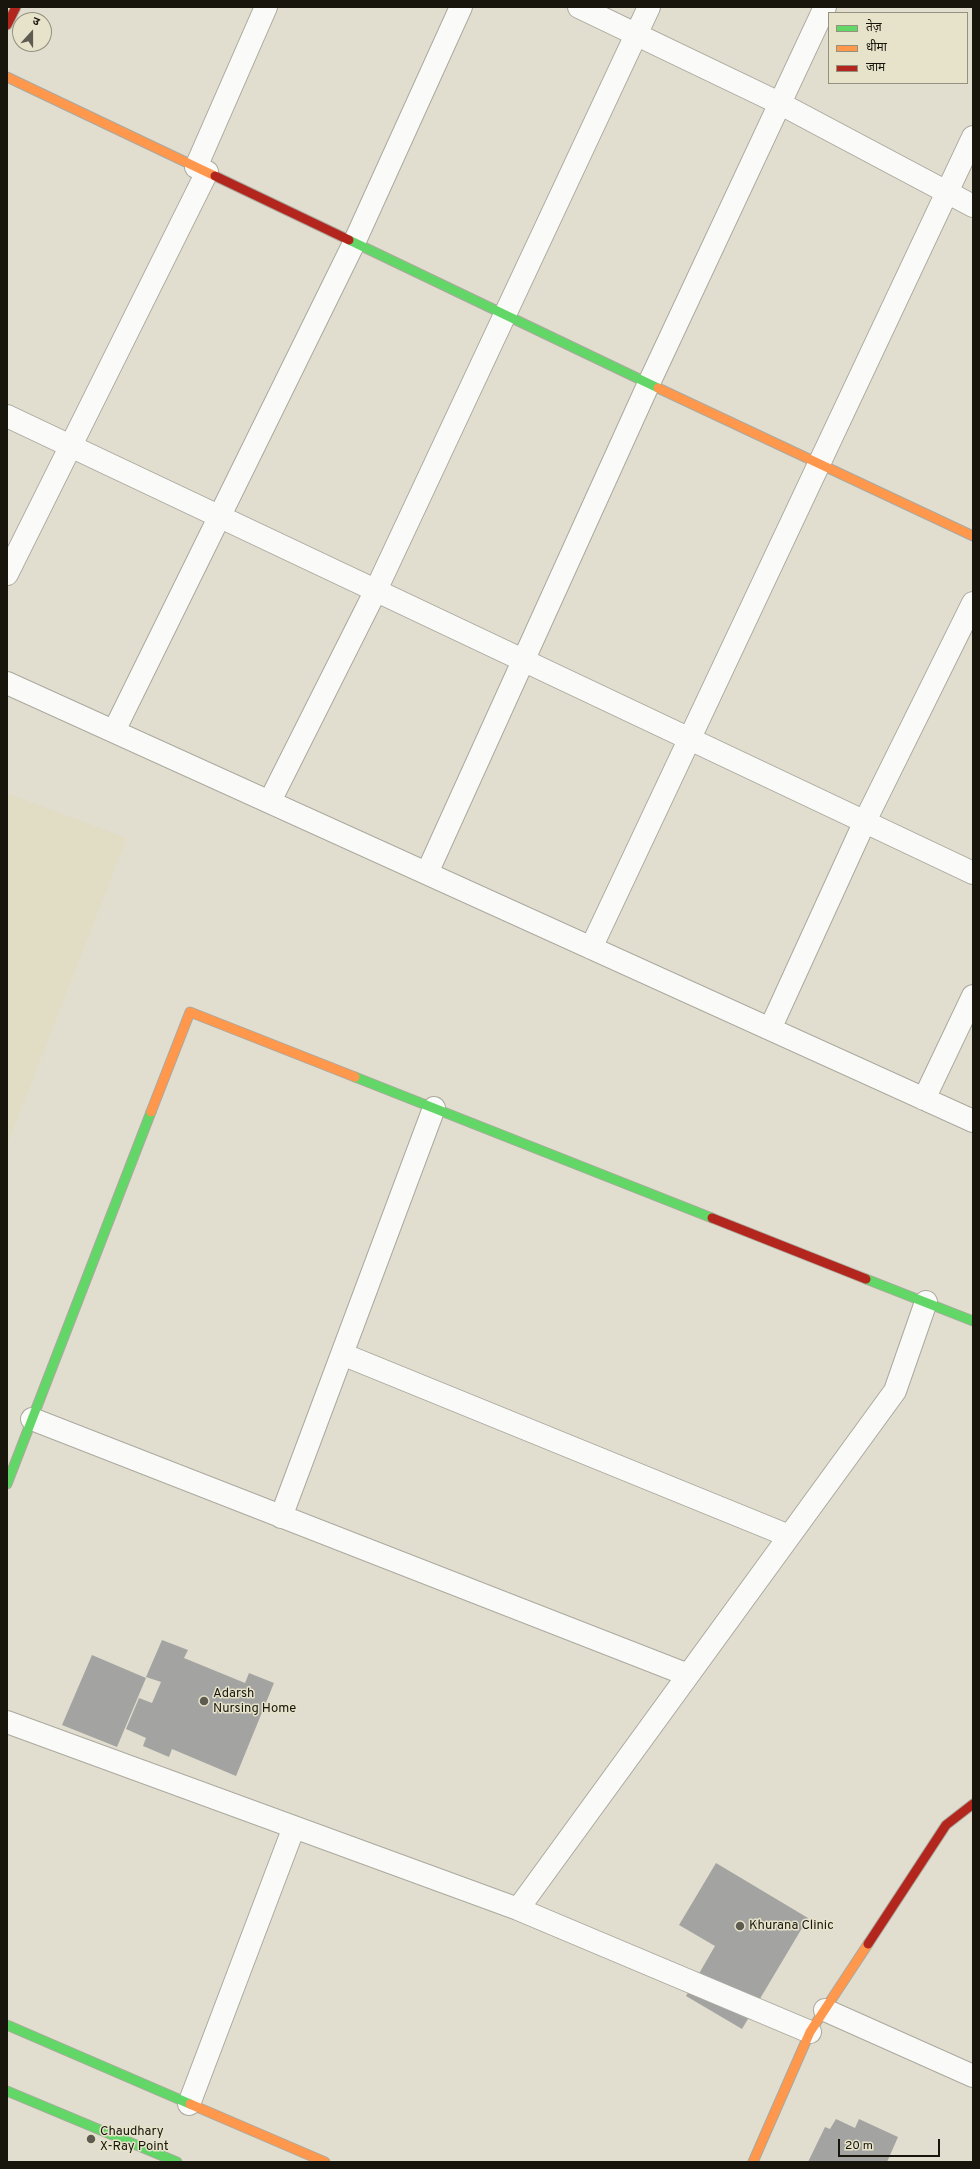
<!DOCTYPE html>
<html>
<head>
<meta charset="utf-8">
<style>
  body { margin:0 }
  #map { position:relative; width:980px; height:2169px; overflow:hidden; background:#e1ded0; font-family:Overpass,"Noto Sans Devanagari",sans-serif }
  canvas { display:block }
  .frame { position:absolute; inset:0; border:8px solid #17150c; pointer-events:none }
  .legend { position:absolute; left:828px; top:12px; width:140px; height:72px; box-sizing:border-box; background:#e7e3ca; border:1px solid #94917e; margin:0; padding:5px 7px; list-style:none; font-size:12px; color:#17150c }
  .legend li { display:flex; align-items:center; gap:8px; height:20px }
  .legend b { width:20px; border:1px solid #94917e }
  .north { position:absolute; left:12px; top:12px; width:40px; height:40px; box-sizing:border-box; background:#e7e3ca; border:1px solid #94917e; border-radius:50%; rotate:21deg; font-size:11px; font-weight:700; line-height:16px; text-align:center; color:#17150c }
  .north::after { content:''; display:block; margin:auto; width:14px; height:18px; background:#5e5b51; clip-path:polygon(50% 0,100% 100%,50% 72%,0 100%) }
  .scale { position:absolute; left:838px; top:2139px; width:102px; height:18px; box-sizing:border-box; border:2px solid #17150c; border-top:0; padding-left:5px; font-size:12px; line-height:14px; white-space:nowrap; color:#17150c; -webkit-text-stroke:3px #e7e3ca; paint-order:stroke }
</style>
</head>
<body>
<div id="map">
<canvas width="980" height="2169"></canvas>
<div class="frame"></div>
<ul class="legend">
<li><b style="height:5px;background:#63d668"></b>तेज़</li>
<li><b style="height:5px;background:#ff974d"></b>धीमा</li>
<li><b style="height:5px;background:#b3261e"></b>जाम</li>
</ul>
<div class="north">उ</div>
<div class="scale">20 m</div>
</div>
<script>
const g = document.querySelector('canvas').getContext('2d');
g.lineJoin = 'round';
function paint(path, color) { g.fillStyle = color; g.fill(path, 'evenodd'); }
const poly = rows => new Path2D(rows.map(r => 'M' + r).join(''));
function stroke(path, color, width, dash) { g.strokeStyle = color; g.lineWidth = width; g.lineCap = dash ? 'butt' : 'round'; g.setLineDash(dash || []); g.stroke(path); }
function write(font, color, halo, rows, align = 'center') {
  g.font = font + ' Overpass,sans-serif'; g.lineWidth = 3; g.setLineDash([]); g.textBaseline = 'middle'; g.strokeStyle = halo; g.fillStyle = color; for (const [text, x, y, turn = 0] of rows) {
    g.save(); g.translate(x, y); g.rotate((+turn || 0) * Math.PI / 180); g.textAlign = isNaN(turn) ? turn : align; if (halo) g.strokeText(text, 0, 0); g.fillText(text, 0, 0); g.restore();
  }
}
paint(poly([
  [7,793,127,838,7,1146]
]), '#e1ddc4');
paint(poly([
  [162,1640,188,1650,184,1658,245,1683,249,1673,274,1683,236,1776,172,1749,169,1757,143,1746,146,1738,126,1729,139,1698,152,1703,161,1682,146,1677],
  [92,1655,146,1678,117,1747,62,1725],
  [716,1863,808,1918,742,2029,686,1996,715,1946,679,1925],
  [836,2119,855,2128,859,2119,898,2137,887,2162,808,2162,825,2127,830,2129]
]), '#a3a4a1');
const street = poly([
  [579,7,779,103,973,206],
  [196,167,266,7],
  [7,416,973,873],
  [7,574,207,172],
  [7,683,973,1121],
  [114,731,354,243,461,7],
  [270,801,376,590,649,7],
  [427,873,649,383,825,7],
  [591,948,973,137],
  [770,1029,865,821,973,603],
  [924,1099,973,996],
  [342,1354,789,1536],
  [32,1419,688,1675],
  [281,1517,434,1108],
  [7,1722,518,1909,895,1391,926,1302],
  [518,1909,810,2032],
  [825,2010,973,2076],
  [189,2104,294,1827]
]);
const fast = poly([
  [349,240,658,388],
  [355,1077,712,1218],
  [866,1279,973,1321],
  [7,1484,151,1112],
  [7,2025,190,2104],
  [7,2091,177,2162]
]);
const slow = poly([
  [7,77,215,176],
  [658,388,973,536],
  [151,1112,190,1012,355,1077],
  [190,2104,325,2162],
  [753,2162,810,2032,868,1944]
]);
const jam = poly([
  [7,25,16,7],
  [215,176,349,240],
  [712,1218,866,1279],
  [868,1944,946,1825,973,1804]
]);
stroke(street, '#aba99e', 24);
stroke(fast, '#aba99e', 11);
stroke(slow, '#aba99e', 11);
stroke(jam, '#aba99e', 11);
stroke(street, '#fafaf8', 22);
stroke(fast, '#63d668', 9);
stroke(slow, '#ff974d', 9);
stroke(jam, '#b3261e', 9);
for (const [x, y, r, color] of [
  [204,1701,5,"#5e5b51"],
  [740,1926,5,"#5e5b51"],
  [91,2139,5,"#5e5b51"]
]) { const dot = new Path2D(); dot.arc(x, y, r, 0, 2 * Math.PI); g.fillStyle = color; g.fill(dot); stroke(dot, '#e7e3ca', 1.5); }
write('13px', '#17150c', '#e7e3ca', [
  ["Adarsh",213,1694],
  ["Nursing Home",213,1709],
  ["Khurana Clinic",749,1926],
  ["Chaudhary",100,2132],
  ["X-Ray Point",100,2147]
], 'left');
</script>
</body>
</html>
